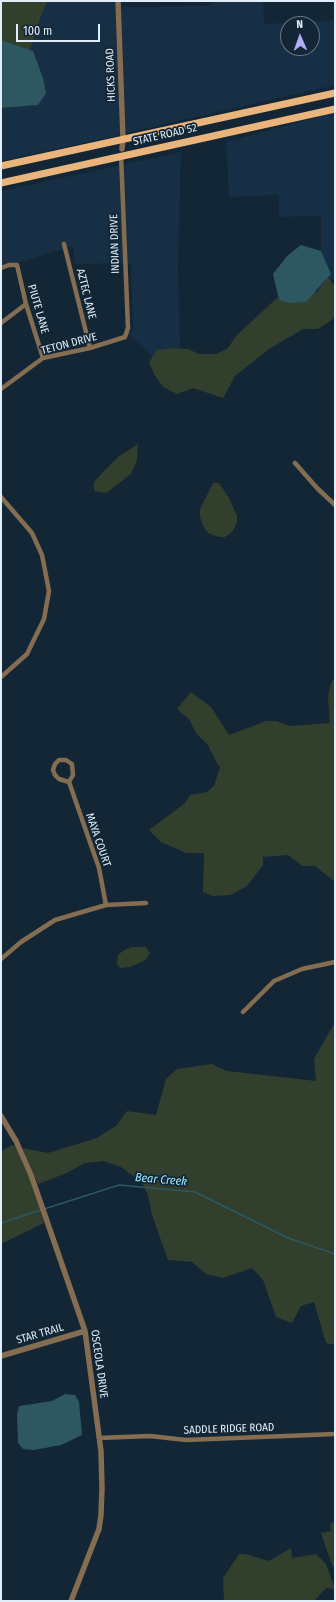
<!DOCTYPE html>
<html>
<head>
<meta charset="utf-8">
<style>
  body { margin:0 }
  #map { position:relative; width:336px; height:1602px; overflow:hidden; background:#132636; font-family:"Fira Sans Condensed",sans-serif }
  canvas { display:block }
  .frame { position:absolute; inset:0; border:2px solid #e1eef9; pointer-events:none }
  .north { position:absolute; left:280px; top:16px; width:40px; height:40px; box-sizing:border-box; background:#132636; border:1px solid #657684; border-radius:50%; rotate:358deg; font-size:11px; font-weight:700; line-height:16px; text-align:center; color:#e1eef9 }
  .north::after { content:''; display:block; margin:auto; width:14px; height:18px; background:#b1adfa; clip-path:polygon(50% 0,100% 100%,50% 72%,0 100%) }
  .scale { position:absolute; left:16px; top:24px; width:84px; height:18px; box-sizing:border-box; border:2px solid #e1eef9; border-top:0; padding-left:5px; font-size:12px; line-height:14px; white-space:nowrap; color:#e1eef9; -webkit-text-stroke:3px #132636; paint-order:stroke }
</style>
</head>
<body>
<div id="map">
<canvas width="336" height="1602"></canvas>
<div class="frame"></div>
<div class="north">N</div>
<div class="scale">100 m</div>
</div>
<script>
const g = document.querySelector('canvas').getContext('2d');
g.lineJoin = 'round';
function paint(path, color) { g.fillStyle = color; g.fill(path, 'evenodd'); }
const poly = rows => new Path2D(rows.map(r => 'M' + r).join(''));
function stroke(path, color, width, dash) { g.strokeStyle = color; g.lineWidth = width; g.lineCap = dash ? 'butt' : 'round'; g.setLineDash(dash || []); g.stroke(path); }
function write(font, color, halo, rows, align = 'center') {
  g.font = font + ' "Fira Sans Condensed",sans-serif'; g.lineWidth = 3.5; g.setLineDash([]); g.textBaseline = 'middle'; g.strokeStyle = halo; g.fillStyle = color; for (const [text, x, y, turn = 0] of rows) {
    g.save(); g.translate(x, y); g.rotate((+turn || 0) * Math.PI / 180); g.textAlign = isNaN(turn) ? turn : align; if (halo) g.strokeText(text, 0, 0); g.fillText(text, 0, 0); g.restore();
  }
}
paint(poly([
  [48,1,115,1,120,135,1,161,1,108,38,105,43,78,33,51,30,50,42,13],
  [121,1,122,7,210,6,213,1,263,1,264,24,335,20,335,85,126,133],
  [288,24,312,24,312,48,288,48],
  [335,112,335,278,330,280,328,277,331,274,321,251,321,216,279,217,279,195,229,197,226,142],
  [181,152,178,267,180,348,171,348,157,350,153,357,128,333,133,330,131,263,75,264,73,246,1,268,1,191]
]), '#162f44');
paint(poly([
  [1,1,48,1,42,13,30,50,1,41],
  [328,277,335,287,335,315,333,319,318,329,303,329,269,349,235,376,223,398,193,388,177,394,163,387,154,374,149,362,157,350,171,348,188,349,199,354,216,354,227,349,237,335,278,297,279,300,317,292],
  [138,444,137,460,131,474,106,493,94,491,94,482,106,469,118,457],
  [213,483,219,483,229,498,237,516,237,523,232,532,225,537,219,537,208,533,203,526,200,517,200,509],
  [335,677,335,882,315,866,302,866,288,855,263,857,263,865,247,886,230,895,213,896,203,892,204,853,186,853,161,842,149,830,184,804,190,795,207,792,214,786,220,767,218,765,208,745,196,733,189,719,177,709,191,692,211,707,229,735,266,721,276,721,290,726,330,723,328,696,331,683],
  [132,947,146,947,150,953,146,960,130,967,120,968,117,964,118,955,124,950],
  [335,1022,335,1345,326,1343,314,1302,301,1306,292,1323,276,1317,263,1280,252,1268,223,1278,206,1274,192,1262,168,1260,152,1215,148,1195,142,1183,121,1167,104,1161,85,1163,67,1173,38,1184,22,1148,48,1153,97,1138,117,1125,127,1111,156,1115,166,1079,177,1069,212,1064,227,1071,316,1081,314,1059],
  [12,1145,15,1146,29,1176,44,1223,1,1244,1,1151],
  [335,1522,335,1569,332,1565,321,1533,331,1531,330,1523],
  [291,1548,292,1558,316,1554,326,1564,335,1589,326,1588,314,1601,224,1601,223,1578,239,1554,245,1554,269,1561]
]), '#323f2c');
paint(poly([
  [1,40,33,51,43,78,46,93,38,105,1,108],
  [301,245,321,251,331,274,306,302,290,303,279,300,273,274,287,256],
  [65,1394,75,1395,79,1402,82,1435,61,1445,34,1450,23,1449,18,1443,17,1415,19,1406,52,1401]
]), '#2d5861');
stroke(poly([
  [44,1209,119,1185,195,1192,288,1238,335,1254],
  [1,1223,41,1210]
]), '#2d5861', 1.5);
stroke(poly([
  [64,244,90,348],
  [1,268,9,265,17,265,26,304,43,358],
  [1,323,26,304],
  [1,389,43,358,90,348,125,337,128,328,121,155],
  [295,463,317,488,335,505],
  [1,497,32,533,42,555,49,591,44,619,27,654,1,677],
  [69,782,73,775,72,764,66,760,59,760,55,764,53,770,55,775,59,779,69,782,99,868,106,905],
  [1,959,21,942,55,920,106,905,146,903],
  [243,1012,274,981,302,969,335,962],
  [99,1438,150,1436,186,1440,335,1434]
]), '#856d52', 4.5);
stroke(poly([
  [118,1,123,139,122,149],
  [1,1116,16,1141,31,1175,85,1331,101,1451,102,1488,101,1515,99,1529,71,1601],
  [1,1356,85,1331]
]), '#856d52', 5.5);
stroke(poly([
  [1,166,335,93],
  [1,183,335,109]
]), '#e9b57d', 7);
write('11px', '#e1eef9', '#132636', [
  ["HICKS ROAD",111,75,-92],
  ["STATE ROAD 52",165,135,-13],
  ["INDIAN DRIVE",115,244,-92],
  ["AZTEC LANE",86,294,76],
  ["PIUTE LANE",38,309,74],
  ["TETON DRIVE",69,344,-15],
  ["MAYA COURT",98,840,71],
  ["STAR TRAIL",40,1334,-16],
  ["OSCEOLA DRIVE",99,1364,82],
  ["SADDLE RIDGE ROAD",229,1429,-2]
]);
write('italic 12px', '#9ae9fa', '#132636', [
  ["Bear Creek",161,1180,5]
]);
</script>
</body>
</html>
